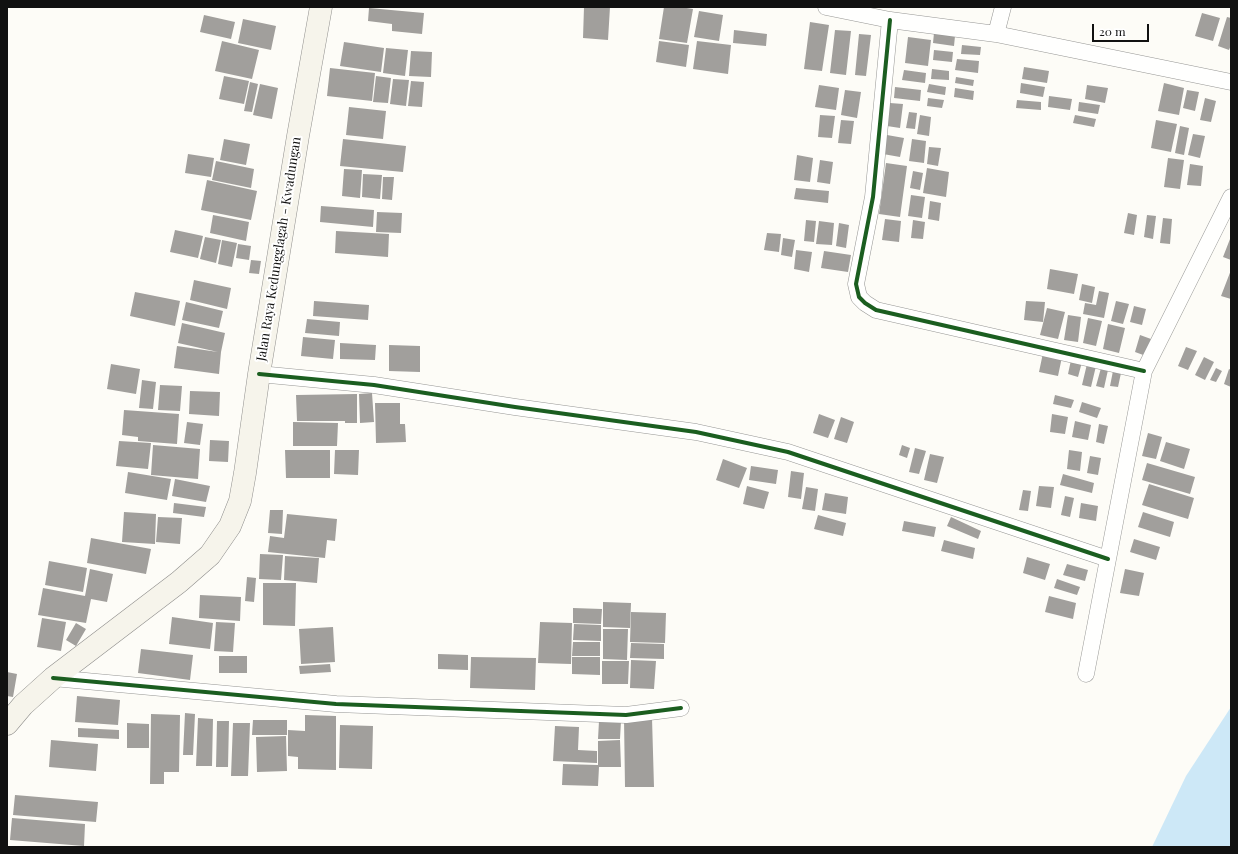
<!DOCTYPE html>
<html>
<head>
<meta charset="utf-8">
<style>
  body { margin:0 }
  #map { position:relative; width:1238px; height:854px; overflow:hidden; background:#fdfcf7; font-family:"Playfair Display",serif }
  canvas { display:block }
  .frame { position:absolute; inset:0; border:8px solid #111; pointer-events:none }
  .scale { position:absolute; left:1092px; top:24px; width:57px; height:18px; box-sizing:border-box; border:2px solid #111; border-top:0; padding-left:5px; font-size:12px; line-height:14px; white-space:nowrap; color:#111; -webkit-text-stroke:3px #fff; paint-order:stroke }
</style>
</head>
<body>
<div id="map">
<canvas width="1238" height="854"></canvas>
<div class="frame"></div>
<div class="scale">20 m</div>
</div>
<script>
const g = document.querySelector('canvas').getContext('2d');
g.lineJoin = 'round';
function paint(path, color) { g.fillStyle = color; g.fill(path, 'evenodd'); }
const poly = rows => new Path2D(rows.map(r => 'M' + r).join(''));
function stroke(path, color, width, dash) { g.strokeStyle = color; g.lineWidth = width; g.lineCap = dash ? 'butt' : 'round'; g.setLineDash(dash || []); g.stroke(path); }
function write(font, color, halo, rows, align = 'center') {
  g.font = font + ' "Playfair Display",serif'; g.lineWidth = 4; g.setLineDash([]); g.textBaseline = 'middle'; g.strokeStyle = halo; g.fillStyle = color; for (const [text, x, y, turn = 0] of rows) {
    g.save(); g.translate(x, y); g.rotate((+turn || 0) * Math.PI / 180); g.textAlign = isNaN(turn) ? turn : align; if (halo) g.strokeText(text, 0, 0); g.fillText(text, 0, 0); g.restore();
  }
}
paint(poly([
  [1231,707,1231,847,1152,847,1186,776]
]), '#cde8f7');
paint(poly([
  [584,7,610,7,608,40,583,38],
  [664,7,680,7,693,9,687,43,659,39],
  [369,8,424,13,422,34,392,31,392,24,368,21],
  [699,11,723,15,719,41,694,37],
  [1202,13,1220,18,1213,41,1195,36],
  [204,15,235,22,231,39,200,32],
  [1227,17,1231,18,1231,45,1229,50,1218,46],
  [243,19,276,26,271,50,238,43],
  [810,22,829,25,822,71,804,69],
  [734,30,767,34,766,46,733,43],
  [835,30,851,31,846,75,830,73],
  [934,33,955,36,954,46,933,43],
  [859,34,871,35,866,76,855,75],
  [908,37,931,40,928,66,905,63],
  [222,41,259,50,252,79,215,71],
  [659,41,689,45,686,67,656,62],
  [697,41,731,45,728,74,693,69],
  [344,42,384,48,381,72,340,66],
  [962,45,981,47,980,55,961,54],
  [386,48,408,50,405,76,383,73],
  [934,50,953,52,952,62,933,60],
  [411,51,432,52,431,77,409,76],
  [957,59,979,61,978,73,955,70],
  [1024,67,1049,71,1047,83,1022,79],
  [330,68,375,73,372,101,327,96],
  [932,69,949,71,949,80,931,79],
  [904,70,926,73,925,83,902,80],
  [224,76,249,81,244,104,219,99],
  [376,76,391,78,388,103,373,102],
  [956,77,974,80,973,86,955,83],
  [393,79,409,80,406,106,390,104],
  [411,81,424,82,422,107,408,106],
  [250,82,258,84,252,112,244,111],
  [1021,83,1045,87,1043,97,1020,93],
  [1164,83,1184,88,1179,115,1158,111],
  [260,84,278,88,272,119,253,115],
  [929,84,946,87,945,95,927,92],
  [819,85,839,88,836,110,815,107],
  [1087,85,1108,88,1105,103,1085,99],
  [895,87,921,90,920,101,894,98],
  [955,88,974,91,973,100,954,97],
  [845,90,861,92,857,118,841,115],
  [1187,90,1199,92,1195,111,1183,108],
  [1049,96,1072,99,1070,110,1048,107],
  [928,98,944,100,942,108,927,106],
  [1205,98,1216,101,1211,122,1200,120],
  [1017,100,1041,102,1041,110,1016,108],
  [1079,102,1100,105,1098,114,1078,111],
  [890,103,903,104,900,128,887,126],
  [349,107,386,111,383,139,346,135],
  [909,112,917,113,915,129,906,128],
  [820,115,835,116,832,138,818,137],
  [920,115,931,117,929,136,917,134],
  [1075,115,1096,119,1094,127,1073,123],
  [841,120,854,121,851,144,838,143],
  [1156,120,1177,124,1171,152,1151,148],
  [1180,126,1189,128,1184,155,1175,153],
  [1193,134,1205,136,1200,158,1188,155],
  [887,135,904,138,900,157,883,154],
  [224,139,250,144,246,165,220,160],
  [343,139,406,146,403,172,340,166],
  [912,139,926,141,924,163,909,161],
  [929,147,941,148,938,166,927,164],
  [188,154,214,158,211,177,185,173],
  [797,155,813,158,810,182,794,180],
  [1168,158,1184,160,1180,189,1164,187],
  [820,160,833,162,830,184,817,182],
  [216,161,254,169,251,188,212,180],
  [886,163,907,166,900,217,879,214],
  [1190,164,1203,166,1201,186,1187,185],
  [927,168,949,172,946,197,923,193],
  [344,169,362,170,360,198,342,196],
  [913,171,923,173,920,190,910,188],
  [363,174,382,175,380,199,362,197],
  [383,177,394,177,392,200,382,199],
  [207,180,257,191,251,220,201,210],
  [796,188,829,191,828,203,794,199],
  [911,195,925,197,922,218,908,216],
  [930,201,941,203,939,221,928,219],
  [321,206,374,210,373,227,320,222],
  [377,212,402,213,401,233,376,232],
  [1128,213,1137,215,1134,235,1124,233],
  [213,215,249,222,246,241,210,233],
  [1147,215,1156,216,1153,239,1144,237],
  [1163,218,1172,219,1170,244,1160,243],
  [885,219,901,221,899,242,882,240],
  [806,220,816,221,814,242,804,241],
  [913,220,925,222,923,239,911,238],
  [819,221,834,223,832,245,816,244],
  [839,223,849,225,846,248,836,246],
  [175,230,203,236,198,258,170,252],
  [336,231,389,234,388,257,335,253],
  [767,233,781,234,779,252,764,250],
  [205,237,221,240,216,263,200,259],
  [783,238,795,240,792,257,781,255],
  [1230,239,1231,240,1231,260,1223,257],
  [222,240,237,243,232,267,218,264],
  [238,244,251,246,249,260,236,258],
  [796,250,812,252,809,272,794,269],
  [824,251,851,255,848,272,821,268],
  [251,260,261,261,259,274,249,273],
  [1050,269,1078,274,1074,294,1047,289],
  [1231,270,1231,299,1221,296],
  [194,280,231,288,227,309,190,300],
  [1082,284,1095,287,1092,303,1079,300],
  [1099,291,1109,293,1104,318,1083,314,1085,303,1096,305],
  [135,292,180,301,175,326,130,316],
  [314,301,369,305,368,320,313,316],
  [1026,301,1045,302,1043,322,1024,320],
  [1116,301,1129,304,1123,324,1111,321],
  [186,302,223,311,219,328,182,320],
  [1134,306,1146,309,1142,325,1130,322],
  [1047,308,1065,312,1058,339,1040,335],
  [1068,315,1081,317,1078,342,1064,340],
  [1088,318,1102,321,1096,346,1083,343],
  [307,319,340,322,339,336,305,333],
  [182,323,225,333,221,352,219,374,174,368,177,346,218,352,178,343],
  [1108,324,1125,328,1119,353,1103,349],
  [1140,335,1151,339,1146,356,1135,352],
  [303,337,335,340,333,359,301,356],
  [340,343,376,345,375,360,340,359],
  [389,345,420,346,420,372,389,371],
  [1186,347,1197,351,1188,370,1178,366],
  [1043,353,1062,357,1058,376,1039,372],
  [1204,357,1214,362,1205,380,1195,375],
  [1071,360,1082,362,1078,377,1068,374],
  [111,364,140,369,136,394,107,389],
  [1087,364,1096,366,1091,387,1082,385],
  [1101,368,1108,370,1104,388,1096,386],
  [1216,368,1222,371,1216,382,1210,380],
  [1229,369,1231,370,1231,387,1224,384],
  [1113,371,1121,373,1118,387,1110,386],
  [142,380,156,382,153,409,139,408],
  [160,385,182,386,180,411,158,410],
  [190,391,220,392,219,416,189,414],
  [372,393,374,422,360,423,359,394],
  [357,394,357,423,345,423,345,421,297,421,296,395],
  [1055,395,1074,400,1071,408,1053,404],
  [1082,402,1101,408,1097,418,1079,412],
  [375,403,400,403,400,424,405,424,406,442,376,443],
  [124,410,179,414,177,444,138,441,138,437,122,435],
  [819,414,835,420,828,438,813,433],
  [1052,414,1068,417,1065,434,1050,432],
  [841,417,854,422,847,443,834,439],
  [1075,421,1091,425,1088,440,1072,437],
  [187,422,203,424,200,445,184,443],
  [293,422,338,423,337,446,293,446],
  [1099,424,1108,426,1104,444,1096,442],
  [1148,433,1162,437,1156,459,1142,456],
  [210,440,229,441,228,462,209,461],
  [119,441,151,443,148,469,116,466],
  [1166,442,1190,449,1184,469,1160,461],
  [153,445,200,449,198,479,151,475],
  [902,445,910,448,907,458,899,455],
  [915,448,926,451,919,474,909,472],
  [285,450,330,450,330,478,286,478],
  [335,450,359,450,358,475,334,474],
  [1069,450,1082,452,1080,471,1067,469],
  [930,454,944,457,937,483,924,480],
  [1090,456,1101,458,1098,475,1087,473],
  [723,459,747,468,739,488,716,480],
  [1147,463,1195,477,1190,494,1142,480],
  [751,466,778,470,776,484,749,480],
  [791,471,804,473,801,499,788,497],
  [128,472,171,479,167,500,125,493],
  [1063,474,1094,483,1092,493,1060,485],
  [175,479,210,486,206,502,172,496],
  [1149,484,1194,498,1188,519,1142,505],
  [747,486,769,492,764,509,743,504],
  [1039,486,1054,487,1051,508,1036,506],
  [806,487,818,489,815,511,802,509],
  [1023,490,1031,491,1028,511,1019,510],
  [825,493,848,497,846,514,822,510],
  [1065,496,1074,498,1070,517,1061,515],
  [174,503,206,507,204,517,173,513],
  [1081,503,1098,506,1096,521,1079,518],
  [270,510,283,510,282,534,268,533],
  [124,512,156,514,155,544,122,542],
  [1143,512,1174,522,1170,537,1138,527],
  [287,514,337,519,335,541,327,540,325,558,268,552,270,536,284,538],
  [818,515,846,523,843,536,814,529],
  [158,517,182,518,180,544,156,542],
  [951,517,981,531,978,539,947,526],
  [904,521,936,527,934,537,902,531],
  [91,538,151,549,146,574,87,563],
  [1134,539,1160,547,1156,560,1130,552],
  [944,540,975,548,973,559,941,551],
  [260,554,283,555,281,580,259,579],
  [285,556,319,558,317,583,284,580],
  [1027,557,1050,564,1045,580,1023,573],
  [49,561,87,568,83,592,45,585],
  [1067,564,1088,570,1085,581,1063,575],
  [90,569,113,574,107,602,91,599,86,623,38,615,43,588,85,596],
  [1125,569,1144,573,1139,596,1120,593],
  [247,577,256,578,254,602,245,601],
  [1057,579,1080,587,1077,595,1054,588],
  [263,583,296,583,295,626,263,625],
  [200,595,241,597,240,621,199,618],
  [1049,596,1076,603,1073,619,1045,612],
  [603,602,631,603,630,628,603,627],
  [573,608,602,609,601,624,573,623],
  [631,612,666,613,665,643,630,642],
  [172,617,213,623,210,649,169,644],
  [42,618,66,622,61,651,37,647],
  [216,622,235,623,233,652,214,651],
  [540,622,572,623,571,664,538,663],
  [76,623,86,629,76,646,66,640],
  [574,624,601,625,601,641,573,640],
  [333,627,335,662,301,664,299,629],
  [603,629,628,629,627,660,603,659],
  [573,642,600,642,600,656,572,656],
  [631,643,664,644,664,659,630,658],
  [141,649,193,655,190,680,138,673],
  [438,654,468,655,468,670,438,669],
  [219,656,247,656,247,673,219,673],
  [471,657,536,658,535,690,470,688],
  [572,657,600,657,600,675,572,674],
  [631,660,656,661,654,689,630,688],
  [602,661,629,661,628,684,602,684],
  [330,664,331,672,300,674,299,666],
  [7,672,17,674,13,697,7,696],
  [77,696,120,700,118,725,75,722],
  [185,713,195,714,193,755,183,755],
  [151,714,180,715,179,772,164,772,164,784,150,784],
  [305,715,336,716,336,770,298,769,298,757,288,756,288,730,305,731],
  [198,718,213,719,212,766,196,766],
  [652,718,654,787,625,787,624,719],
  [253,720,287,720,287,735,252,735],
  [217,721,229,721,228,767,216,767],
  [599,721,621,721,620,739,598,739],
  [127,723,149,724,149,748,127,748],
  [233,723,250,723,248,776,231,776],
  [340,725,373,726,372,769,339,768],
  [555,726,579,727,578,750,597,751,597,763,553,761],
  [78,728,119,730,119,739,78,737],
  [286,736,287,771,257,772,256,737],
  [51,740,98,744,96,771,49,767],
  [620,740,621,767,599,767,598,786,562,785,563,764,598,765,598,741],
  [15,795,98,802,96,822,13,815],
  [12,818,85,824,84,846,10,840]
]), '#a19f9c');
const minor = poly([
  [826,7,890,20,996,34,1231,82],
  [890,20,873,197,856,284,859,297,865,303,876,310,1144,371],
  [996,34,1003,7],
  [259,374,374,385,515,407,696,432,788,452,1108,559],
  [1086,674,1144,371,1231,197],
  [53,678,336,704,626,715,681,708]
]);
const secondary = poly([
  [7,724,23,705,53,678,179,582,210,555,230,526,240,501,245,473,259,374,298,136,321,7]
]);
stroke(minor, '#979795', 17);
stroke(secondary, '#8e8d8b', 23);
stroke(minor, '#fffffe', 16);
stroke(secondary, '#f6f4eb', 22);
stroke(poly([
  [890,20,873,197,856,284,859,297,865,303,876,310,1144,371],
  [259,374,374,385,515,407,696,432,788,452,1108,559],
  [53,678,336,704,626,715,681,708]
]), '#1b5e20', 4);
write('13px', '#111', '#fff', [
  ["Jalan Raya Kedungglagah - Kwadungan",279,249,-81]
]);
</script>
</body>
</html>
